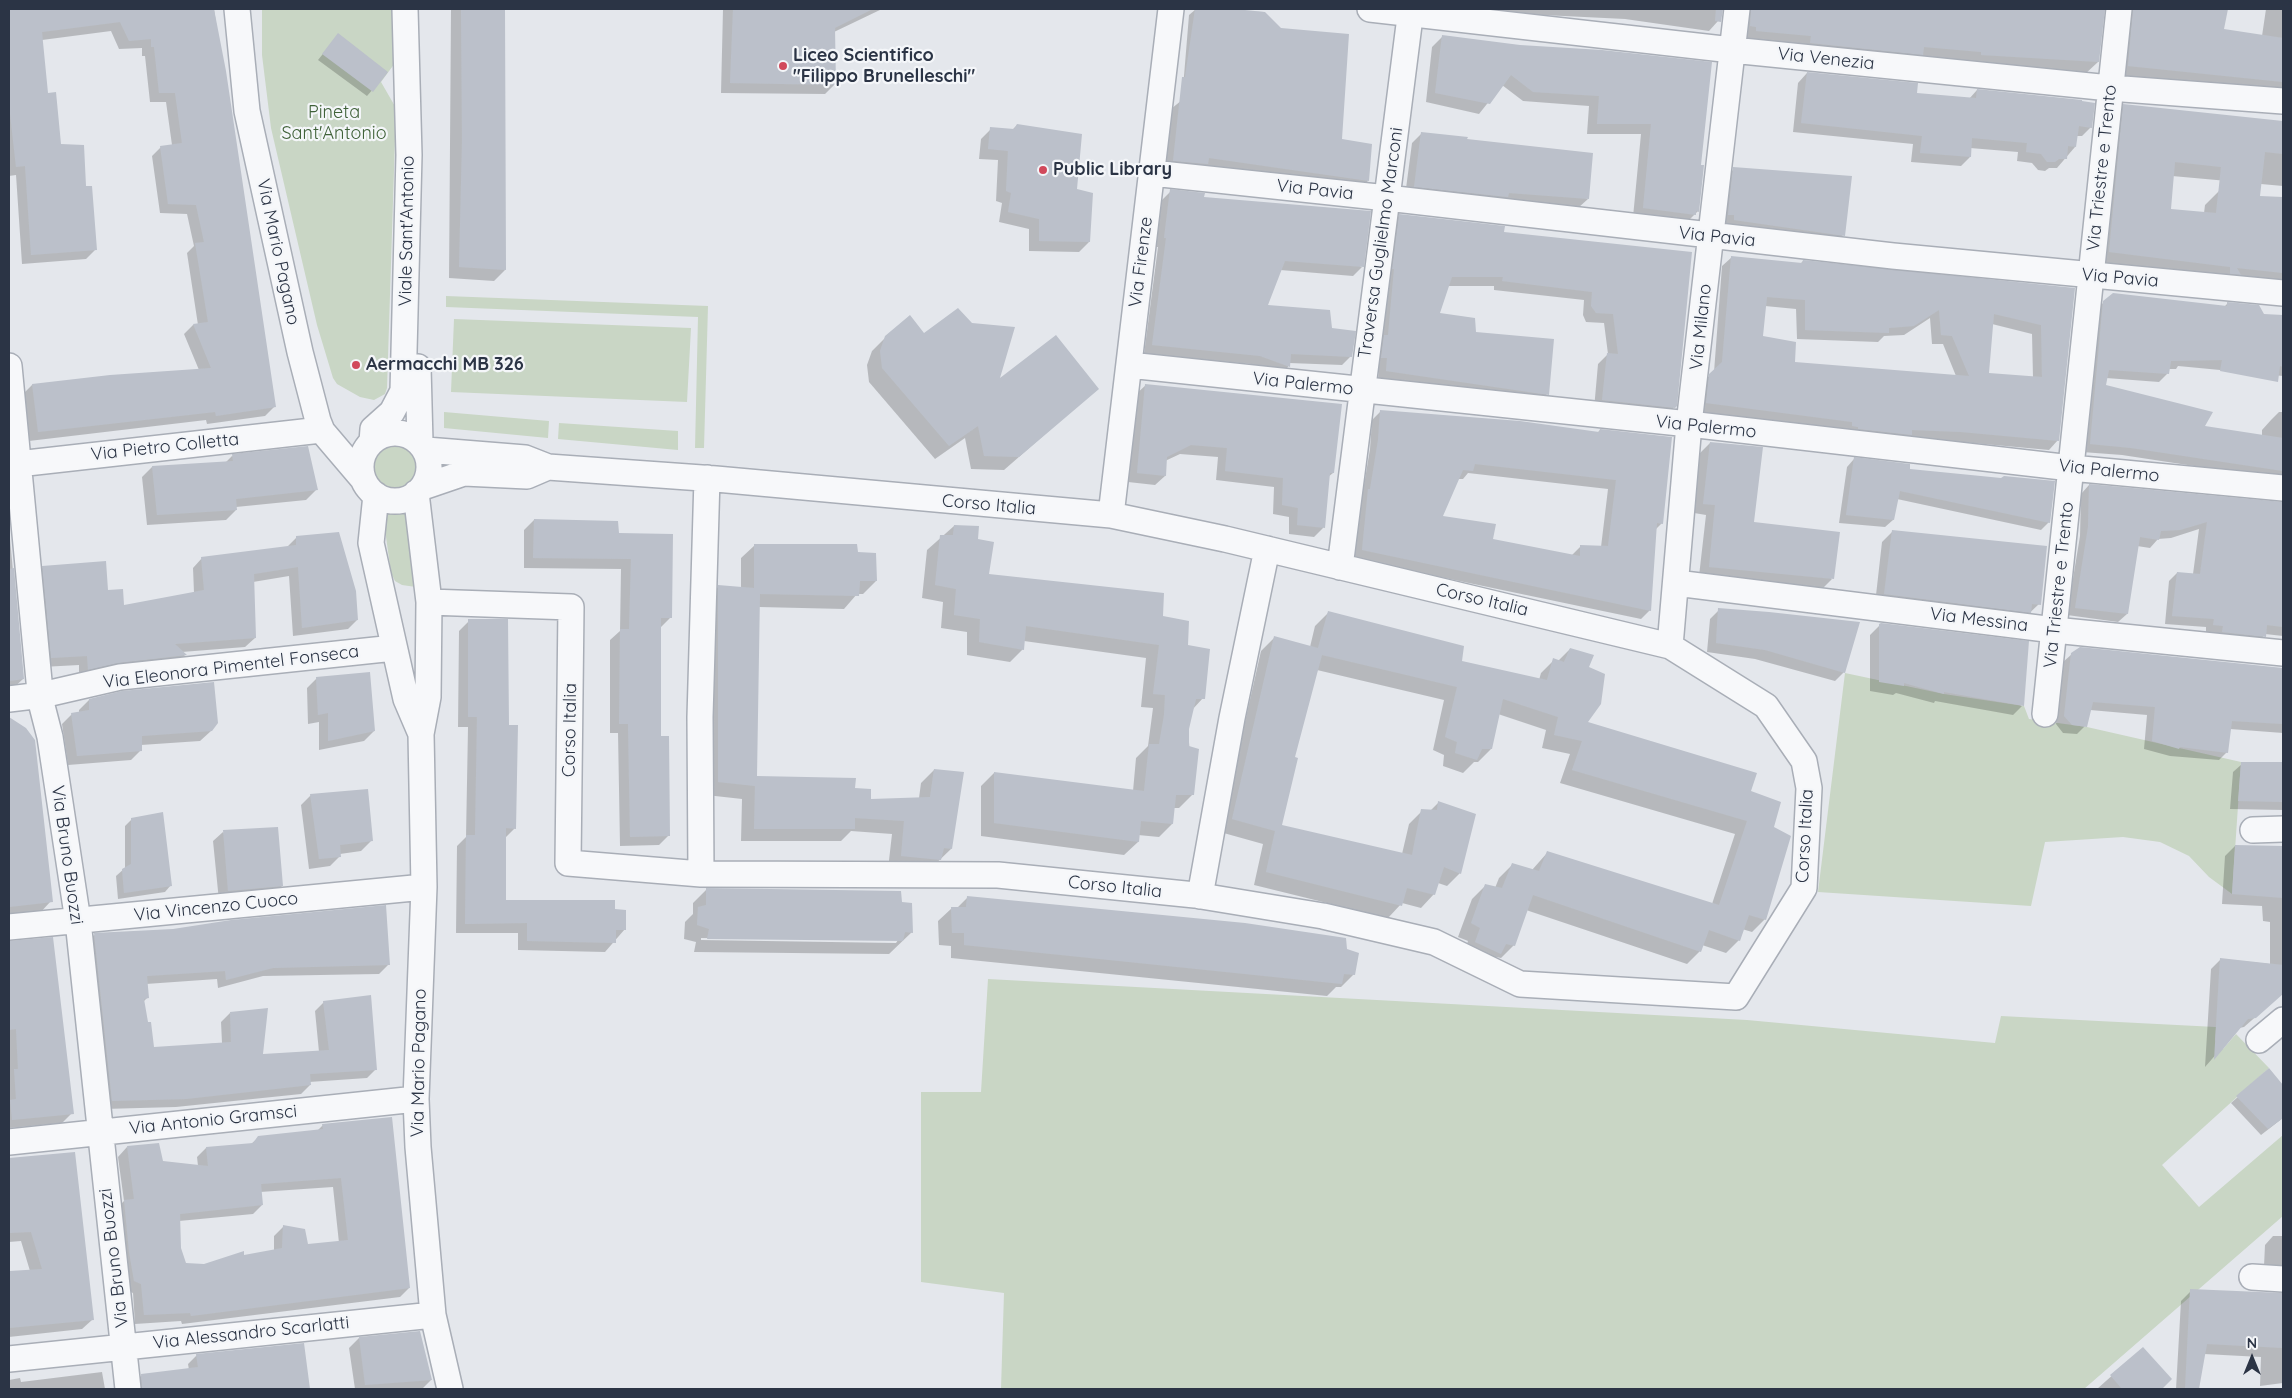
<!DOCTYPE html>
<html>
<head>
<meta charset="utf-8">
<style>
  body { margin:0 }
  #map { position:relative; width:2292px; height:1398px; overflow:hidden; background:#e4e7ec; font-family:Quicksand,sans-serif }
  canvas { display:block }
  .frame { position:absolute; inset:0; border:10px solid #2b3445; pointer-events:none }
  .north { position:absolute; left:2227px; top:1333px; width:50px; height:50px; -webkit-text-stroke:4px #f4f6f9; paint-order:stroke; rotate:0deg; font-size:14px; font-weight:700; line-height:20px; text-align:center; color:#2b3445 }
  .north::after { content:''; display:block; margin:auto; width:18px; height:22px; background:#2b3445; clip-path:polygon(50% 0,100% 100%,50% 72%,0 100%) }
</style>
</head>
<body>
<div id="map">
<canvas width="2292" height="1398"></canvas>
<div class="frame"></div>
<div class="north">N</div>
</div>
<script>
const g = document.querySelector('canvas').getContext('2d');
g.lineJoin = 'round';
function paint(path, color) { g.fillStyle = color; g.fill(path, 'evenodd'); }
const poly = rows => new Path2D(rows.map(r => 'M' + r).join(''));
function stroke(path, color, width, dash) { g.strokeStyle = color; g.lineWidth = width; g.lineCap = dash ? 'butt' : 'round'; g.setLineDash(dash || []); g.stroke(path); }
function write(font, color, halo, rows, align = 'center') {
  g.font = font + ' Quicksand,sans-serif'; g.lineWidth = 4.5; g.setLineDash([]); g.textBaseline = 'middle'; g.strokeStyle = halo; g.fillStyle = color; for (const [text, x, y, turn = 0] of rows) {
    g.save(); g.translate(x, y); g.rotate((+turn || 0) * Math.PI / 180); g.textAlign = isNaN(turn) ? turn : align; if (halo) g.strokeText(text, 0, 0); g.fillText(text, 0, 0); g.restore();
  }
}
paint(poly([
  [262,9,394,9,395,63,381,82,396,108,387,388,385,394,374,400,360,397,337,384,333,378,317,325,271,128,262,55],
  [446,296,708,306,704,448,695,448,698,317,446,307],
  [454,319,691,328,687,402,451,392],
  [444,412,549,421,548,438,444,428],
  [559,423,678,431,678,450,558,439],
  '371 466a24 24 0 1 1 48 0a24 24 0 1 1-48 0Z',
  [382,508,408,509,416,587,402,585,395,581,391,573],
  [1845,673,1944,694,2024,706,2029,719,2087,727,2241,762,2232,894,2209,877,2189,856,2160,842,2123,837,2045,842,2031,906,1818,892],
  [988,979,1747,1020,1995,1043,2001,1016,2216,1027,2215,1040,2223,1049,2236,1034,2269,1068,2162,1165,2199,1207,2283,1135,2283,1216,2084,1389,1001,1389,1004,1293,921,1282,921,1092,981,1092]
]), '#c9d6c5');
paint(poly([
  [9,9,214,9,275,406,265,416,207,424,206,420,29,441,23,394,32,385,199,370,184,334,193,325,198,325,187,253,194,246,187,214,160,213,152,156,161,147,172,145,166,102,150,102,145,56,142,56,142,48,119,49,111,31,42,40,47,94,60,145,85,187,95,250,86,259,22,264,16,175,9,176],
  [451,9,503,9,505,270,494,281,449,278],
  [723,9,882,9,834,32,835,84,825,94,721,93],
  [1196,9,1264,12,1341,140,1368,181,1359,189,1165,169,1171,109,1182,100,1189,15],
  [1497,9,1720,9,1718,21,1709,31,1625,19,1502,13],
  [1747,9,2103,9,2098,62,2084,75,1743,44],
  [2110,9,2226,9,2222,30,2262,36,2266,9,2283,9,2283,96,2115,79],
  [1442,37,1519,47,1602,52,1699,166,1698,211,1685,224,1633,217,1641,134,1587,134,1589,106,1523,101,1502,85,1479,114,1426,102,1432,47],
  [334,40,387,73,367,96,318,60],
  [1807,73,1915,94,1969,99,1977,90,2091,127,2082,136,2076,136,2075,147,2057,168,2049,168,2045,171,2038,170,2032,163,2017,161,2018,152,1970,148,1970,157,1961,166,1911,162,1913,144,1793,132,1798,83],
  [2124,105,2283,122,2283,186,2172,176,2170,210,2204,213,2205,205,2219,191,2283,203,2281,231,2283,231,2283,288,2096,265,2111,119],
  [1017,125,1076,190,1089,242,1079,252,1029,251,1029,229,999,222,1002,203,996,201,998,160,979,159,981,139,991,129,1012,130],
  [1422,133,1588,199,1578,208,1405,196,1412,143],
  [1734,169,1843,235,1833,245,1724,229,1724,179],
  [1171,191,1203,198,1362,267,1353,276,1280,270,1267,306,1331,329,1351,356,1342,365,1289,363,1288,367,1279,376,1251,364,1144,354,1158,247,1156,247,1162,200],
  [1400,215,1503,234,1691,253,1674,407,1665,417,1594,409,1598,364,1608,354,1604,323,1586,322,1583,315,1584,300,1494,290,1494,286,1448,286,1438,314,1475,333,1547,394,1538,403,1378,380,1379,366,1373,366,1391,224],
  [1732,257,1800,264,1803,261,2074,289,2058,440,2049,450,1951,441,1906,439,1697,412,1700,384,1714,372,1722,266],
  [1765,306,1796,309,1797,339,1878,342,1884,336,1904,335,1930,318,1932,344,1943,344,1956,376,1793,363,1762,337],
  [1992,324,2032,334,2033,378,1988,374],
  [2104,302,2224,307,2228,303,2263,315,2283,316,2283,376,2178,366,2176,369,2168,369,2167,374,2159,382,2106,378,2105,386,2203,427,2262,436,2262,430,2271,420,2279,412,2283,412,2283,484,2266,477,2122,455,2082,452,2095,311],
  [923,335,998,382,1098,388,1004,470,971,469,965,438,935,459,869,382,867,365,872,351,886,337],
  [1146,385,1333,473,1328,477,1323,528,1314,537,1289,534,1289,517,1273,514,1274,487,1216,480,1218,457,1180,454,1165,461,1165,476,1155,485,1128,482,1136,394],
  [1381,411,1597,433,1600,430,1662,523,1655,530,1650,610,1641,619,1354,559,1360,500,1362,497,1370,449,1372,420],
  [1468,473,1608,489,1601,547,1581,546,1571,556,1491,540,1441,517,1458,479,1463,479],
  [1710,443,1753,523,1832,579,1822,589,1699,576,1706,515,1694,513,1700,453],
  [232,456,316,490,306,500,236,507,236,510,226,520,147,525,142,477,152,467,225,463],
  [1854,459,1909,470,2049,522,2041,530,1897,499,1893,520,1885,527,1839,523,1847,467],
  [2089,485,2283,503,2283,636,2265,634,2257,645,2206,633,2206,627,2165,624,2169,581,2177,573,2193,574,2199,529,2171,538,2158,539,2150,548,2137,546,2127,614,2118,622,2067,615,2080,536,2081,494],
  [534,520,617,534,670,618,660,628,660,737,669,835,659,845,620,846,618,733,610,733,610,640,620,631,621,569,524,568,524,530],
  [954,526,976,540,987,576,1162,617,1186,646,1203,698,1192,710,1188,729,1193,794,1179,808,1173,808,1172,824,1159,837,1138,835,1138,842,1124,855,981,836,981,786,994,773,1133,791,1136,758,1148,746,1153,708,1141,707,1146,658,1024,641,1023,649,1010,662,967,655,967,632,941,628,943,602,922,598,927,550],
  [9,528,23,679,9,692],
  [1892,532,2039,604,2020,622,1875,604,1882,542],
  [296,538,357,620,348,629,293,636,289,576,253,582,255,638,245,647,182,652,185,655,177,664,79,678,79,665,42,667,34,577,43,567,107,592,123,606,194,593,193,568,202,558,287,547],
  [755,545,857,554,876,581,863,594,857,594,844,609,759,607,756,777,853,789,869,800,919,798,921,783,934,770,951,849,926,873,888,869,892,834,851,831,841,841,741,841,742,799,706,795,706,599,719,586,741,588,741,558],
  [1719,610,1844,672,1835,681,1755,659,1707,652,1710,619],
  [1328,613,1460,662,1539,680,1541,673,1554,660,1558,661,1570,649,1588,668,1586,723,1749,791,1772,828,1765,919,1752,932,1742,929,1739,940,1726,953,1702,945,1700,951,1687,964,1526,910,1514,945,1501,958,1496,957,1487,966,1463,955,1468,941,1458,937,1472,899,1485,886,1495,888,1499,878,1512,865,1532,870,1547,853,1712,904,1735,834,1560,783,1570,754,1542,748,1546,730,1498,714,1491,749,1478,762,1474,762,1463,773,1443,766,1444,755,1433,750,1444,700,1317,670,1294,758,1280,826,1402,854,1409,824,1422,811,1430,811,1439,802,1474,815,1460,873,1447,886,1438,883,1434,894,1421,908,1402,903,1388,918,1254,885,1263,844,1220,832,1261,651,1274,638,1310,647,1315,626],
  [469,621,508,726,515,828,505,838,505,902,614,910,625,929,605,952,518,950,518,933,456,933,457,846,466,837,468,727,458,727,459,631],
  [1879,626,2022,706,2013,715,1935,701,1934,703,1896,693,1893,695,1870,691,1870,635],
  [2072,654,2283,669,2283,733,2230,729,2227,752,2219,760,2170,756,2144,749,2147,715,2090,710,2085,726,2077,734,2063,733,2056,724,2063,662],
  [317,678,374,731,364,741,319,750,319,722,308,724,307,688],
  [89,700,211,731,200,741,141,745,141,750,131,760,68,765,62,724,72,714,79,713,79,710],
  [11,720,51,901,39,914,9,918,9,721],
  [2242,764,2283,764,2283,810,2230,809,2233,772],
  [311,795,371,841,361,851,340,854,340,856,330,866,309,869,301,805],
  [132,819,171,885,165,892,118,899,116,876,125,868,125,826],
  [223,832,282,886,272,896,219,901,213,841],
  [2235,846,2283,847,2283,993,2244,1027,2239,1028,2205,1067,2211,969,2221,959,2270,964,2270,922,2263,921,2262,906,2222,904,2225,856],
  [706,890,900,903,912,932,889,954,694,952,696,942,684,939,685,922,693,914,693,903],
  [701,938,898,940,896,943,701,940],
  [968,897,1346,950,1354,974,1341,987,1336,987,1327,996,951,958,951,946,939,945,938,921,952,908,957,908],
  [94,935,388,965,379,974,263,976,218,988,217,979,146,984,148,997,143,1002,153,1048,222,1043,221,1022,230,1013,262,1055,319,1052,315,1011,324,1002,376,1069,367,1078,309,1082,310,1085,301,1094,176,1107,104,1109,85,944],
  [17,949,72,1113,62,1123,9,1128,9,950],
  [2269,1070,2283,1087,2283,1118,2261,1135,2231,1103],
  [323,1125,409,1288,400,1297,182,1324,181,1321,135,1324,133,1293,126,1290,115,1210,124,1201,118,1157,127,1147,162,1162,198,1166,197,1157,206,1148,251,1144,259,1137,317,1131],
  [333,1187,339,1243,306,1246,283,1227,274,1236,274,1251,204,1266,185,1264,179,1248,179,1221,253,1214,262,1205,260,1192],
  [74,1153,92,1320,82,1329,9,1337,9,1273,30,1271,21,1241,9,1242,9,1159],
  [2273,1236,2283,1236,2283,1267,2264,1266,2265,1245],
  [2191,1291,2283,1294,2283,1383,2260,1386,2261,1357,2204,1354,2198,1389,2176,1389,2181,1301],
  [359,1338,431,1380,422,1389,355,1389,349,1348],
  [302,1344,308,1389,134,1389,133,1384,142,1375,189,1370,188,1364,197,1355],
  [2143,1348,2170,1379,2160,1389,2097,1389],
  [102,1372,105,1389,9,1389,9,1380,20,1378,21,1382]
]), '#0003');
paint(poly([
  [9,9,214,9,226,71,276,407,216,416,215,412,38,432,32,384,110,375,211,368,193,324,208,322,195,243,204,242,196,205,168,204,160,146,182,143,175,93,159,93,154,47,151,47,151,39,129,41,120,22,42,32,48,93,56,92,61,144,84,145,86,186,92,186,97,250,31,255,25,166,16,167,9,105],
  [461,9,505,9,506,270,459,267,462,141],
  [733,9,873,9,835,28,836,85,730,83],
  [1195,9,1235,9,1265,12,1281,28,1349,34,1342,139,1372,144,1369,181,1209,158,1208,164,1173,161,1182,77,1185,77],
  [1716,9,1723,9,1721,22,1715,21],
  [1751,9,2105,9,2099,62,1981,55,1981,52,1924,47,1923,55,1810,43,1811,36,1756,31,1756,27,1750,26],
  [2133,9,2228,9,2224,29,2283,38,2283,82,2128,66],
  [338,33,388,72,373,92,322,54],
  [1442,35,1520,45,1602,50,1712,62,1701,165,1704,165,1699,212,1696,211,1696,215,1643,208,1651,124,1597,124,1599,96,1533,92,1511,75,1490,104,1435,93],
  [1807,72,1918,83,1917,93,1976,98,1977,89,2082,100,2082,101,2095,103,2092,128,2079,126,2076,147,2068,146,2067,159,2059,159,2055,162,2047,162,2041,154,2026,152,2027,143,1972,138,1971,157,1920,153,1922,136,1801,123],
  [2123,104,2283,121,2283,154,2265,152,2260,196,2283,197,2283,273,2237,268,2241,275,2230,274,2230,267,2109,252],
  [2175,162,2221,167,2216,213,2171,209],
  [1017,124,1082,134,1077,189,1093,193,1090,242,1039,241,1039,219,1008,212,1011,193,1006,191,1008,151,988,149,990,127,1014,129],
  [1421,132,1468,137,1467,139,1593,153,1589,199,1509,193,1508,197,1414,187],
  [1733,167,1852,176,1845,236,1734,220,1734,215,1728,215],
  [1170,189,1205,193,1204,197,1371,211,1364,267,1285,261,1268,305,1330,310,1332,328,1356,331,1352,357,1291,354,1290,367,1260,356,1152,345,1166,238,1164,238],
  [1399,214,1505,226,1504,232,1692,252,1677,406,1675,408,1602,400,1607,353,1618,354,1613,314,1596,313,1591,306,1592,292,1502,281,1503,277,1452,277,1440,313,1475,318,1476,332,1554,339,1549,395,1386,371,1387,358,1381,358,1384,335,1388,335,1394,269,1392,269],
  [1731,256,1802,263,1803,260,2075,288,2059,441,1961,432,1912,430,1912,435,1858,429,1858,427,1852,426,1852,422,1706,403,1709,374,1722,362],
  [1767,297,1805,300,1805,330,1889,333,1889,328,1914,326,1939,310,1941,335,1952,336,1969,376,1795,362,1796,342,1763,336],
  [1994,314,2041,325,2042,377,1989,373],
  [2113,293,2227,306,2227,302,2259,305,2264,314,2283,315,2283,367,2280,366,2278,382,2220,371,2222,360,2171,361,2169,374,2109,370,2106,385,2213,412,2205,426,2283,438,2283,471,2131,448,2090,444,2103,301],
  [958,308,972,323,1015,327,1000,378,1056,335,1099,389,1019,457,984,456,978,426,949,446,882,368,880,351,885,336,910,315,924,333],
  [1145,384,1342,404,1334,473,1330,473,1325,528,1297,525,1298,508,1282,505,1283,478,1225,471,1227,448,1191,445,1167,457,1166,476,1137,473],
  [1380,410,1520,421,1599,432,1600,429,1672,437,1663,524,1657,523,1651,611,1362,550,1368,489,1370,489,1378,440],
  [1475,464,1616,480,1608,546,1580,545,1580,556,1493,539,1496,524,1443,516,1463,470,1473,471],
  [1710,442,1763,447,1754,522,1840,532,1834,579,1709,567,1715,505,1703,504],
  [308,446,318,490,236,499,237,510,157,515,152,466,233,461,232,454],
  [1854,457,1910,464,1910,469,2001,478,2004,476,2055,481,2050,523,1900,491,1894,520,1846,515],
  [2089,484,2283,502,2283,627,2267,625,2266,637,2222,632,2223,626,2213,625,2214,619,2172,616,2177,572,2200,574,2207,522,2180,530,2161,531,2159,540,2140,537,2128,614,2075,608,2088,527],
  [534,519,618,521,619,533,673,534,672,618,661,618,661,736,669,736,670,836,630,837,628,724,619,724,620,629,629,629,631,559,533,558],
  [954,525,979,526,978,539,994,542,989,574,1164,593,1163,616,1189,621,1188,645,1210,649,1205,699,1196,699,1189,729,1189,746,1199,749,1194,795,1176,795,1173,824,1141,821,1139,842,994,823,994,772,1144,791,1149,744,1159,744,1164,715,1165,695,1153,694,1159,645,1026,626,1024,650,979,642,980,619,954,615,956,589,935,585,940,535,953,535],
  [1892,530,2047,546,2041,605,2032,604,2031,613,1884,594],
  [339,532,356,591,358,620,302,628,298,567,254,574,256,638,175,644,187,655,118,663,88,670,87,656,51,658,42,566,106,561,108,590,123,589,124,605,204,590,201,557,296,545,296,536],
  [754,544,857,544,858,552,876,553,877,581,860,581,859,596,760,594,757,776,856,778,855,788,871,789,871,799,930,797,934,769,964,772,952,849,944,848,941,860,901,856,904,821,855,818,855,829,754,829,755,786,718,782,718,585,754,588],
  [14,568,24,679,9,681,9,569],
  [1718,608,1769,612,1860,622,1845,673,1765,650,1716,643],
  [1328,611,1464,646,1462,661,1547,680,1553,658,1564,662,1570,648,1594,655,1589,667,1605,674,1601,704,1588,722,1757,773,1751,791,1781,802,1774,827,1791,836,1766,920,1749,915,1740,941,1709,930,1701,952,1533,895,1515,946,1506,944,1501,954,1475,942,1480,928,1471,923,1485,884,1502,888,1512,863,1539,871,1547,851,1719,905,1747,821,1572,770,1582,741,1554,735,1558,717,1503,699,1492,749,1482,749,1477,760,1455,753,1457,742,1445,737,1457,687,1322,655,1295,757,1298,758,1282,825,1412,855,1421,809,1437,810,1438,801,1476,814,1461,874,1444,867,1435,895,1407,888,1402,906,1266,872,1275,831,1232,819,1274,636,1318,648],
  [468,619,508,619,509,725,518,725,516,829,506,828,506,900,615,900,615,909,626,910,626,930,616,930,616,943,527,941,527,923,465,924,466,835,475,835,477,717,468,717],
  [1881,623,2029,641,2024,706,1944,692,1944,694,1904,683,1904,686,1879,682,1879,624],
  [2080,647,2283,668,2283,724,2232,721,2228,753,2180,747,2179,749,2152,741,2155,707,2093,702,2087,727,2072,725,2064,716,2071,653],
  [370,672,375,731,328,741,328,713,318,715,316,677],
  [214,682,218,723,212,731,142,736,142,751,77,756,71,713,89,710,89,699,122,691],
  [9,717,26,728,35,740,53,902,9,907],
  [2241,762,2283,762,2283,802,2238,801],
  [368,789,373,841,340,845,341,857,319,859,310,794],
  [163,812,172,886,124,893,122,869,131,864,131,818],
  [278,827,283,886,228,891,223,830],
  [2235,845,2283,846,2283,898,2232,894],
  [706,888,901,891,902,902,912,903,913,933,905,932,903,941,707,939,709,929,697,925,698,907,706,905],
  [967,896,1245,923,1346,938,1347,949,1359,953,1355,975,1344,974,1342,984,964,945,964,933,952,933,951,907,966,907],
  [386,905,390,965,273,968,226,980,225,971,147,976,149,998,144,999,148,1022,151,1022,154,1047,231,1042,230,1012,268,1008,263,1054,329,1050,323,1001,371,995,377,1070,310,1074,311,1085,186,1099,112,1101,94,933,173,929,231,920],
  [53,937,74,1114,12,1120,10,1100,16,1099,14,1069,18,1069,16,1029,9,1030,9,941],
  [2220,958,2283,965,2283,994,2256,1018,2248,1019,2214,1060],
  [2269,1068,2283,1085,2283,1118,2268,1129,2236,1096],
  [392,1117,410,1288,191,1316,190,1313,144,1315,141,1284,134,1281,129,1252,124,1200,134,1199,127,1146,159,1143,163,1161,208,1166,206,1147,253,1143,258,1136,323,1129,322,1124],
  [341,1178,348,1240,308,1244,305,1229,283,1225,282,1248,244,1255,244,1251,204,1264,186,1263,181,1248,180,1214,263,1205,261,1184],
  [75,1152,94,1320,9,1328,9,1271,42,1269,31,1232,9,1233,9,1158],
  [2190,1289,2283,1293,2283,1348,2207,1344,2199,1389,2185,1389],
  [420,1331,432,1380,365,1385,359,1337],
  [304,1343,310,1389,142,1389,141,1374,198,1367,196,1354],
  [2143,1347,2172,1379,2162,1389,2122,1389,2110,1375]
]), '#bbc0ca');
const street = poly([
  [237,9,247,111,300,352,318,421,322,431,362,478],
  [1370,9,1732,50,2110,88,2283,101],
  [1152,173,1387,198,1893,256,2283,293],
  [1129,365,1689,424,2071,468,2283,488],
  [9,366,41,702,50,737,78,921,128,1389],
  [418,367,420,442],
  '361 467a34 34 0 1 1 68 0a34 34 0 1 1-68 0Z',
  [372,442,373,429,392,412,403,391,409,155,405,9],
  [426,450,525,458,548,467,716,479,1111,515,1225,539,1670,646,1766,706,1804,761,1809,788,1804,888,1736,997,1520,984,1434,942,1323,916,1195,895,998,875,701,874,568,863,571,607,429,602],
  [9,465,321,430],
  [423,487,464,473,527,476,548,467],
  [416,493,429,602,428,697,421,734,424,887,416,1099,418,1147,433,1315,450,1389],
  [376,495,371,543,406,699,421,734],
  [1111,515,1171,9],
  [1340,567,1411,9],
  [1676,583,2054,630,2283,653],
  [1670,646,1689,424,1737,9],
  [9,699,42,695,120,677,394,648],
  [2045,714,2119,9],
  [2253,830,2283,829],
  [701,874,700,717,707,478],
  [1200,896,1232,718,1267,549],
  [9,927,424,887],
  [2259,1040,2283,1020],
  [9,1142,416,1099],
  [2252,1277,2283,1279],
  [9,1359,433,1315]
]);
stroke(street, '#a9aeb7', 28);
stroke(street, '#f7f8fa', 25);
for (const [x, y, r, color] of [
  [783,66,5,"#d1495b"],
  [1043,170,5,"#d1495b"],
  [356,365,5,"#d1495b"]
]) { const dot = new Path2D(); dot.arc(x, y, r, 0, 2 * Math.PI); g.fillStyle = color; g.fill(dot); stroke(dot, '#f4f6f9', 2); }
write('bold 18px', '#2b3445', '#f4f6f9', [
  ["Liceo Scientifico",793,56],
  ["\"Filippo Brunelleschi\"",793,77],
  ["Public Library",1053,170],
  ["Aermacchi MB 326",366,365]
], 'left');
write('18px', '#2b3445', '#f4f6f9', [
  ["Via Venezia",1826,59,6],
  ["Via Triestre e Trento",2102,168,-84],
  ["Via Pavia",1315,190,6],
  ["Viale Sant'Antonio",407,231,-89],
  ["Via Pavia",1717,237,6],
  ["Traversa Guglielmo Marconi",1381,243,-82],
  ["Via Mario Pagano",278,252,78],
  ["Via Firenze",1141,262,-83],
  ["Via Pavia",2120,278,5],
  ["Via Milano",1701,327,-84],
  ["Via Palermo",1303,384,6],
  ["Via Palermo",1706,427,6],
  ["Via Pietro Colletta",165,447,-6],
  ["Via Palermo",2109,471,6],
  ["Corso Italia",989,505,5],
  ["Via Triestre e Trento",2059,585,-84],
  ["Corso Italia",1482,600,13],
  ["Via Messina",1979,620,7],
  ["Via Eleonora Pimentel Fonseca",231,667,-7],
  ["Corso Italia",570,730,-89],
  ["Corso Italia",1805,836,-87],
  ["Via Bruno Buozzi",67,855,82],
  ["Corso Italia",1115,887,6],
  ["Via Vincenzo Cuoco",216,907,-6],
  ["Via Mario Pagano",419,1063,-89],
  ["Via Antonio Gramsci",213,1120,-6],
  ["Via Bruno Buozzi",114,1258,-97],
  ["Via Alessandro Scarlatti",251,1333,-6]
]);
write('18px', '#3f6138', '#f4f6f9', [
  ["Pineta",334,113],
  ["Sant'Antonio",334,134]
]);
</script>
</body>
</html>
